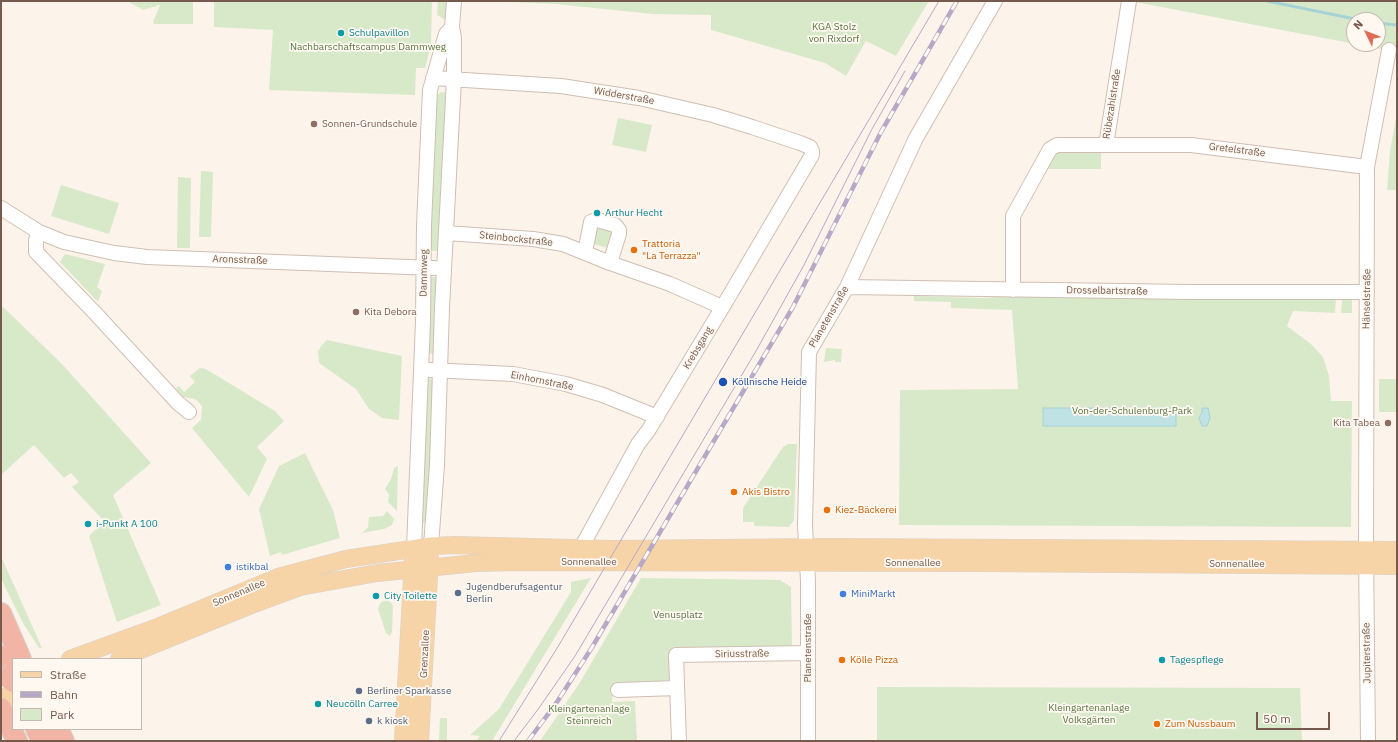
<!DOCTYPE html>
<html>
<head>
<meta charset="utf-8">
<style>
  body { margin:0 }
  #map { position:relative; width:1398px; height:742px; overflow:hidden; background:#fcf4ea; font-family:"IBM Plex Sans",sans-serif }
  canvas { display:block }
  .frame { position:absolute; inset:0; border:2px solid #765a4e; pointer-events:none }
  .legend { position:absolute; left:12px; top:658px; width:130px; height:72px; box-sizing:border-box; background:#fef8f1; border:1px solid #c8b9b0; margin:0; padding:5px 7px; list-style:none; font-size:12px; color:#765a4e }
  .legend li { display:flex; align-items:center; gap:8px; height:20px }
  .legend b { width:20px; border:1px solid #c8b9b0 }
  .north { position:absolute; left:1346px; top:12px; width:40px; height:40px; box-sizing:border-box; background:#fef8f1; border:1px solid #c8b9b0; border-radius:50%; rotate:313deg; font-size:11px; font-weight:700; line-height:16px; text-align:center; color:#765a4e }
  .north::after { content:''; display:block; margin:auto; width:14px; height:18px; background:#df6c56; clip-path:polygon(50% 0,100% 100%,50% 72%,0 100%) }
  .scale { position:absolute; left:1256px; top:712px; width:74px; height:18px; box-sizing:border-box; border:2px solid #765a4e; border-top:0; padding-left:5px; font-size:12px; line-height:14px; white-space:nowrap; color:#765a4e; -webkit-text-stroke:3px #fef8f1; paint-order:stroke }
</style>
</head>
<body>
<div id="map">
<canvas width="1398" height="742"></canvas>
<div class="frame"></div>
<ul class="legend">
<li><b style="height:5px;background:#f6d4a7"></b>Straße</li>
<li><b style="height:5px;background:#b6a8c6"></b>Bahn</li>
<li><b style="height:11px;background:#d8e9c9"></b>Park</li>
</ul>
<div class="north">N</div>
<div class="scale">50 m</div>
</div>
<script>
const g = document.querySelector('canvas').getContext('2d');
g.lineJoin = 'round';
function paint(path, color) { g.fillStyle = color; g.fill(path, 'evenodd'); }
const poly = rows => new Path2D(rows.map(r => 'M' + r).join(''));
function stroke(path, color, width, dash) { g.strokeStyle = color; g.lineWidth = width; g.lineCap = dash ? 'butt' : 'round'; g.setLineDash(dash || []); g.stroke(path); }
function write(font, color, halo, rows, align = 'center') {
  g.font = font + ' "IBM Plex Sans",sans-serif'; g.lineWidth = 3.5; g.setLineDash([]); g.textBaseline = 'middle'; g.strokeStyle = halo; g.fillStyle = color; for (const [text, x, y, turn = 0] of rows) {
    g.save(); g.translate(x, y); g.rotate((+turn || 0) * Math.PI / 180); g.textAlign = isNaN(turn) ? turn : align; if (halo) g.strokeText(text, 0, 0); g.fillText(text, 0, 0); g.restore();
  }
}
paint(poly([
  [127,1,193,1,193,24,154,24,153,22,160,5,143,10],
  [214,1,432,1,431,45,425,68,416,68,415,95,269,90,273,30,214,27],
  [438,1,448,1,447,19,444,19,437,15],
  [484,1,929,1,896,56,866,41,846,76,825,63,711,30,711,15,653,14,555,4],
  [1136,1,1397,1,1397,52,1135,2],
  [1354,20,1378,20,1378,44,1354,44],
  [441,92,447,93,441,251,428,251,436,96],
  [1397,113,1397,190,1387,190,1390,151],
  [618,118,652,125,646,152,612,145],
  [1057,152,1101,152,1101,169,1045,169],
  [201,171,213,172,211,237,199,237],
  [178,177,191,178,190,248,177,248],
  [61,185,119,203,109,234,51,216],
  [596,226,613,232,608,248,593,244],
  [65,254,105,264,97,287,102,291,98,302,60,262],
  [430,277,438,277,437,354,426,353],
  [914,296,983,298,1018,296,1336,298,1335,313,1293,311,1287,326,1311,344,1323,357,1329,376,1331,401,1352,401,1351,527,899,525,900,390,1018,389,1012,310,951,308,951,302,914,301],
  [1342,299,1352,299,1352,313,1341,313],
  [1,305,62,364,151,463,113,495,161,605,117,622,89,536,104,521,72,487,79,482,71,473,64,478,34,445,1,475],
  [327,340,402,356,399,420,382,418,369,409,356,389,319,363,318,351,322,345],
  [826,348,842,349,841,362,835,362,835,360,824,362],
  [200,368,206,369,275,411,284,421,257,447,267,459,249,497,192,428,201,420,202,406,195,399,183,397,176,388,179,386,184,392,195,382,190,376],
  [426,378,434,379,430,522,419,523],
  [1379,379,1397,379,1397,412,1379,412],
  [788,444,797,444,794,520,789,527,754,526,754,522,743,522,743,508,783,447],
  [305,453,333,510,340,538,282,555,281,552,270,556,259,509,279,466],
  [398,466,397,511,388,502,389,495,385,489,391,479,394,468],
  [387,511,394,519,392,525,384,529,362,533,369,526,368,526,369,517,383,516],
  [1,556,42,648,39,648,23,623,4,585,1,577],
  [591,578,492,741,476,741,480,736,470,735,499,709,571,592,571,582],
  [641,578,780,580,791,587,792,648,669,652,670,682,614,683,612,702,635,701,637,741,540,741,579,684],
  [388,600,393,605,392,632,390,636,386,633,378,609,381,602],
  [877,687,1300,688,1302,741,877,741],
  [440,718,447,718,447,741,439,741]
]), '#d8e9c9');
const water = poly([
  [1043,408,1176,408,1176,426,1043,426,1043,408],
  [1202,408,1208,408,1210,418,1207,426,1202,426,1199,418,1202,412,1202,408]
]);
paint(water, '#bfe2e5');
stroke(water, '#a6d2d6', 1);
stroke(poly([
  [1267,1,1360,20],
  [1378,23,1397,25]
]), '#a6d2d6', 3);
const minor = poly([
  [433,78,561,86,639,98,713,115,752,127,800,143,810,147,812,151,812,155,728,298,648,431,638,444,581,548],
  [1106,145,1129,1],
  [1,208,39,232,64,242,114,253,147,257,434,268],
  [39,232,36,240,36,252,96,314,178,403,189,412],
  [446,233,533,239,563,244,610,263,670,284,722,307],
  [585,252,591,222,597,220,615,225,619,230,619,234,610,263],
  [847,287,1190,292,1367,292],
  [1013,290,1013,216,1050,149,1057,145,1191,145,1367,167],
  [430,370,513,374,566,384,603,395,657,417],
  [431,546,437,465,442,308,454,79,454,38,452,27,454,1],
  [414,548,423,321,424,225,430,90,446,34,452,27],
  [618,690,677,688],
  [679,741,676,655,808,653],
  [808,741,808,581,805,526,809,352,847,287,916,138,995,1],
  [1368,741,1366,549,1367,167,1389,50]
]);
const major = poly([
  [70,659,155,628,278,577,346,559,431,546,455,545,611,549,826,547,1397,550],
  [119,659,254,604,300,587,377,573,476,563,516,562,979,563,1397,566],
  [1,698,13,695],
  [403,741,413,560],
  [420,741,430,558]
]);
const highway = poly([
  [1,613,21,659],
  [1,656,13,682],
  [1,708,17,741],
  [36,729,42,741],
  [58,729,64,741]
]);
stroke(minor, '#d0beb2', 16);
stroke(major, '#d9d1cd', 18);
stroke(highway, '#d9d1cd', 22);
stroke(minor, '#fff', 14);
stroke(major, '#f6d4a7', 17);
stroke(highway, '#f2b4a5', 20);
stroke(poly([
  [499,741,559,645,939,1],
  [514,741,539,708,575,656,756,351,804,265,872,129,905,71]
]), '#b6a8c6', 1);
const rail = poly([
  [528,741,557,702,591,649,793,307,881,132,957,1]
]);
stroke(rail, '#b6a8c6', 4.5);
stroke(rail, '#fef8f1', 3, [9]);
const highwayBridge = poly([
  [8,678,13,673]
]);
stroke(highwayBridge, '#d9d1cd', 22, []);
stroke(highwayBridge, '#f2b4a5', 20);
for (const [x, y, r, color] of [
  [341,33,4,"#0f9aa8"],
  [314,124,4,"#8d6e63"],
  [597,213,4,"#0f9aa8"],
  [634,250,4,"#e8710a"],
  [356,312,4,"#8d6e63"],
  [723,382,5,"#1a4fb4"],
  [1388,423,4,"#8d6e63"],
  [734,492,4,"#e8710a"],
  [827,510,4,"#e8710a"],
  [88,524,4,"#0f9aa8"],
  [228,567,4,"#3f7fe0"],
  [458,593,4,"#5c6f8a"],
  [843,594,4,"#3f7fe0"],
  [376,596,4,"#0f9aa8"],
  [842,660,4,"#e8710a"],
  [1162,660,4,"#0f9aa8"],
  [359,691,4,"#5c6f8a"],
  [318,704,4,"#0f9aa8"],
  [369,721,4,"#5c6f8a"],
  [1157,724,4,"#e8710a"]
]) { const dot = new Path2D(); dot.arc(x, y, r, 0, 2 * Math.PI); g.fillStyle = color; g.fill(dot); stroke(dot, '#fef8f1', 1.5); }
write('10px', '#597b46', '#fef8f1', [
  ["KGA Stolz",834,27],
  ["von Rixdorf",834,39],
  ["Nachbarschaftscampus Dammweg",368,47],
  ["Von-der-Schulenburg-Park",1132,411],
  ["Venusplatz",678,615],
  ["Kleingartenanlage",1089,708],
  ["Volksgärten",1089,720],
  ["Kleingartenanlage",589,709],
  ["Steinreich",589,721]
]);
write('10px', '#0d838f', '#fef8f1', [
  ["Schulpavillon",349,33],
  ["Arthur Hecht",605,213],
  ["i-Punkt A 100",96,524],
  ["City Toilette",384,596],
  ["Tagespflege",1170,660],
  ["Neucölln Carree",326,704]
], 'left');
write('10px', '#765a4e', '#fef8f1', [
  ["Widderstraße",624,96,10],
  ["Rübezahlstraße",1112,104,-81],
  ["Gretelstraße",1237,150,7],
  ["Steinbockstraße",516,239,6],
  ["Aronsstraße",240,260,2],
  ["Dammweg",424,273,-89],
  ["Drosselbartstraße",1107,291,1],
  ["Hänselstraße",1367,299,-89],
  ["Planetenstraße",829,317,-60],
  ["Krebsgang",698,348,-59],
  ["Einhornstraße",542,381,11],
  ["Sonnenallee",589,562],
  ["Sonnenallee",913,563],
  ["Sonnenallee",1237,564],
  ["Sonnenallee",239,593,-23],
  ["Planetenstraße",808,648,-90],
  ["Jupiterstraße",1367,653,-91],
  ["Grenzallee",425,654,-87],
  ["Siriusstraße",742,654,-1]
]);
write('10px', '#785e54', '#fef8f1', [
  ["Sonnen-Grundschule",322,124],
  ["Kita Debora",364,312],
  ["Kita Tabea",1380,423,"right"]
], 'left');
write('10px', '#c56008', '#fef8f1', [
  ["Trattoria",642,244],
  ["\"La Terrazza\"",642,256],
  ["Akis Bistro",742,492],
  ["Kiez-Bäckerei",835,510],
  ["Kölle Pizza",850,660],
  ["Zum Nussbaum",1165,724]
], 'left');
write('10px', '#164399', '#fef8f1', [
  ["Köllnische Heide",732,382]
], 'left');
write('10px', '#366cbe', '#fef8f1', [
  ["istikbal",236,567],
  ["MiniMarkt",851,594]
], 'left');
write('10px', '#4e5e75', '#fef8f1', [
  ["Jugendberufsagentur",466,587],
  ["Berlin",466,599],
  ["Berliner Sparkasse",367,691],
  ["k kiosk",377,721]
], 'left');
</script>
</body>
</html>
